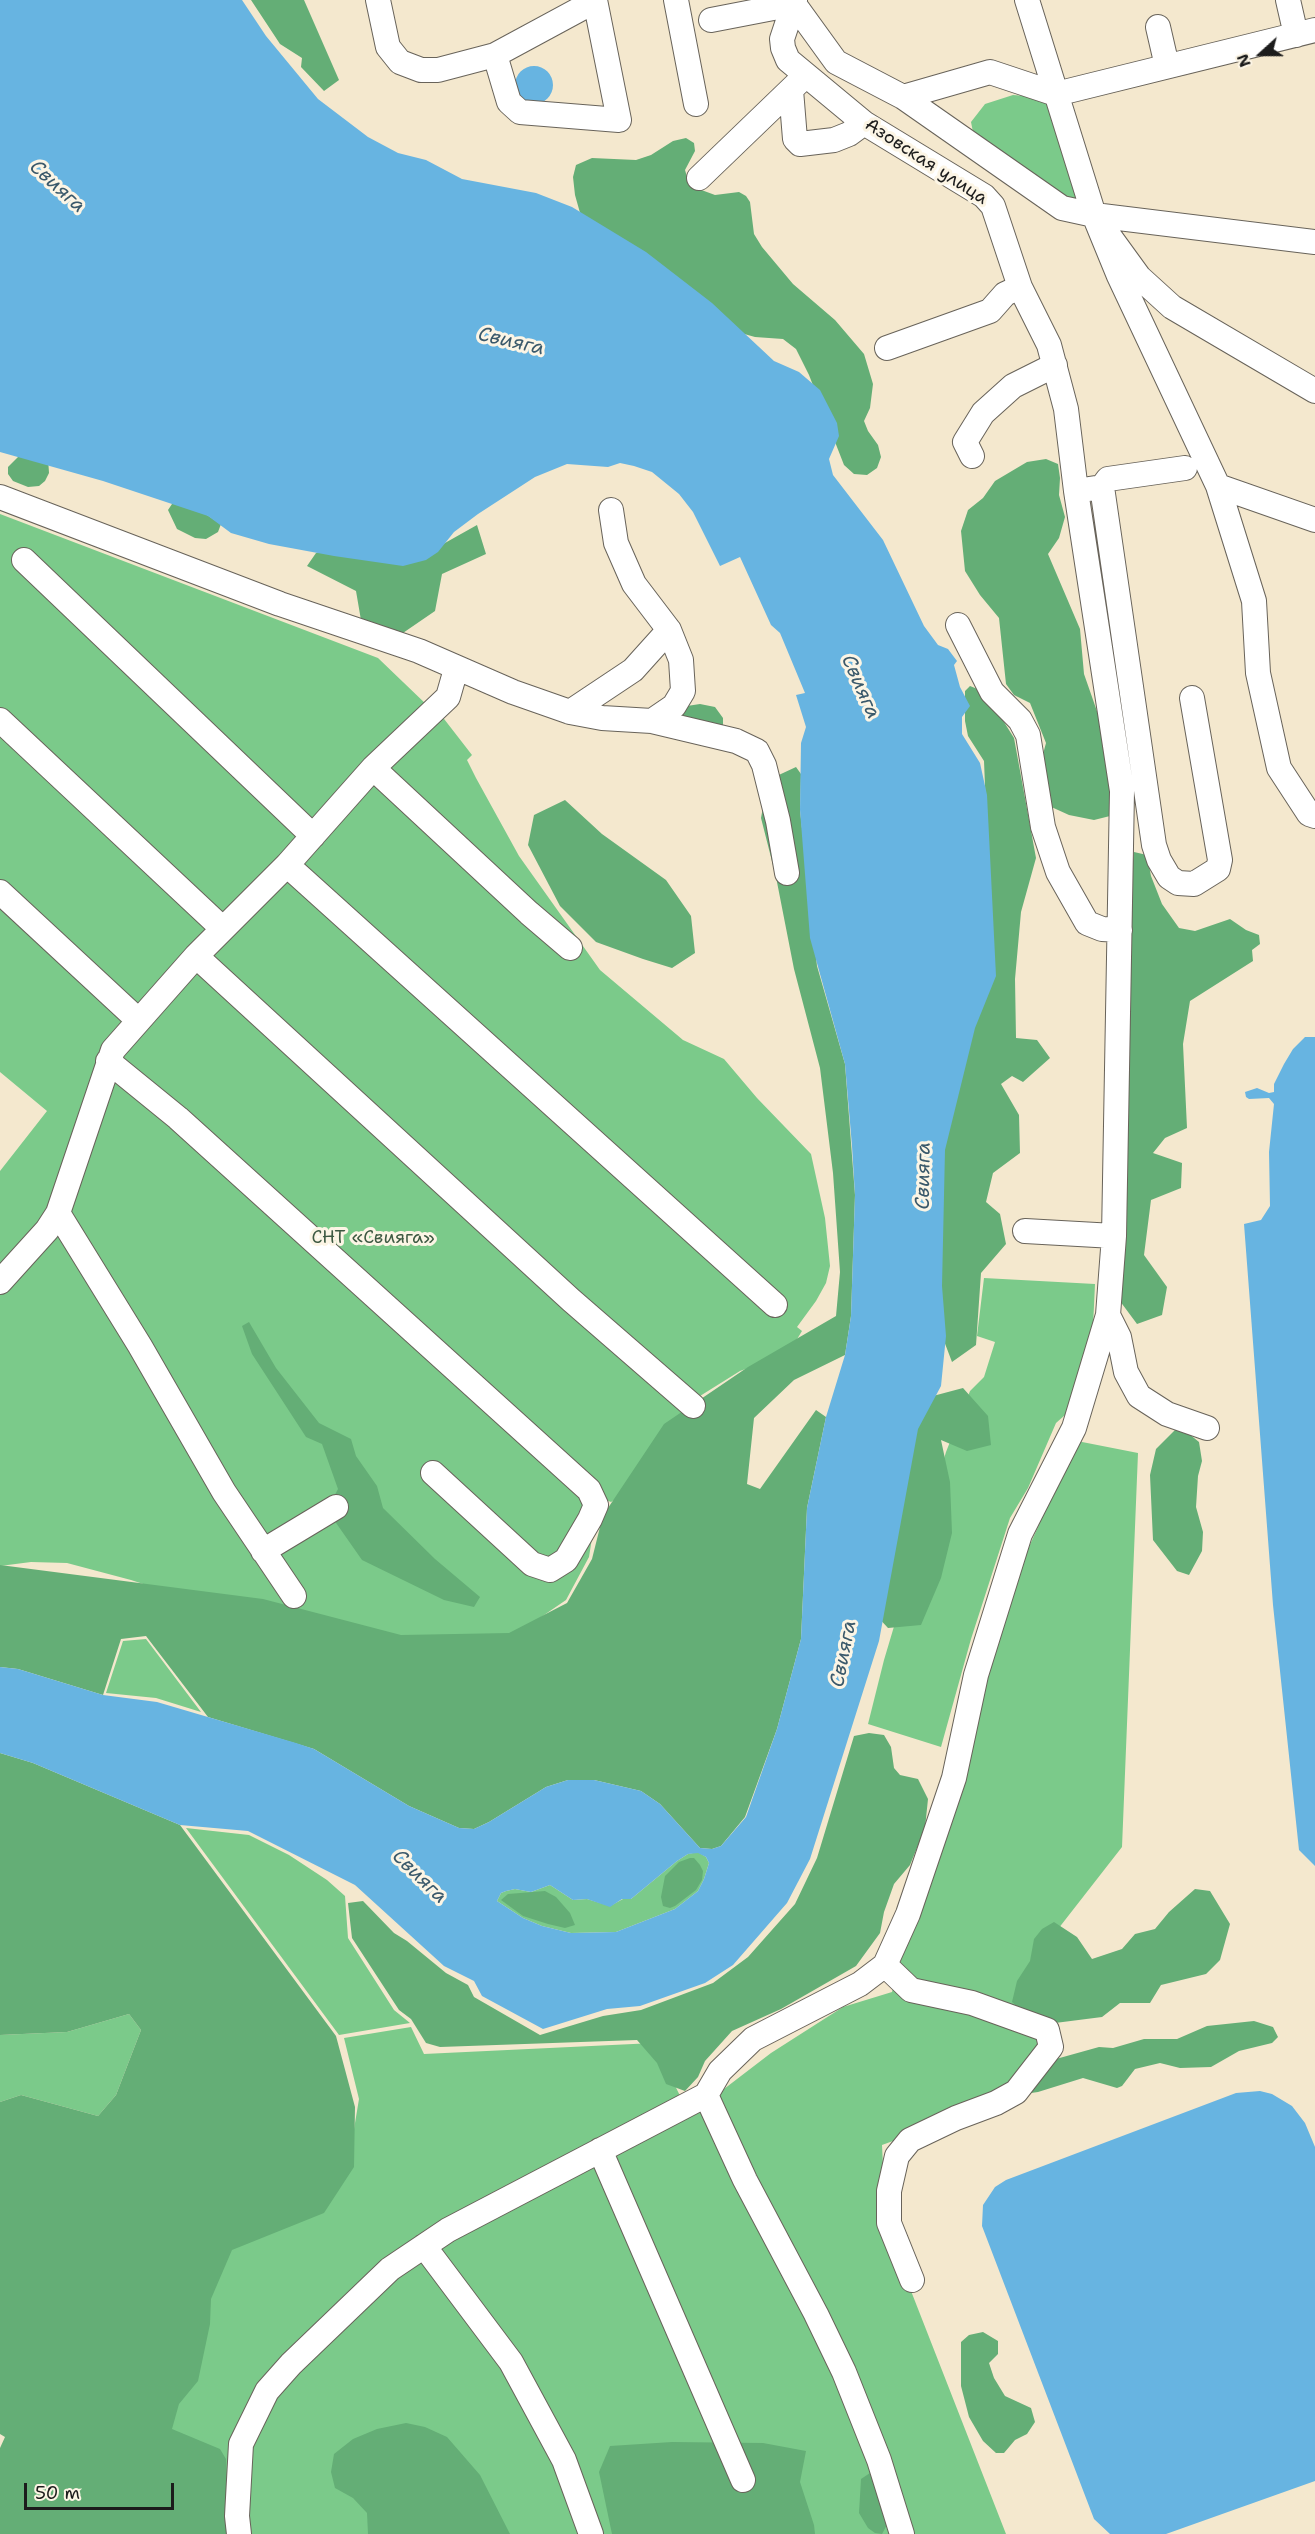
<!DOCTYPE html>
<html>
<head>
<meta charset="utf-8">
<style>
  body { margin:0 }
  #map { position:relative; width:1315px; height:2534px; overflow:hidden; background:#f4e8ce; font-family:"Shantell Sans",sans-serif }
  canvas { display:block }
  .north { position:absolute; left:1231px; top:24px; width:60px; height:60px; -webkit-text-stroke:4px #fcf5e5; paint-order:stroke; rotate:249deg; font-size:16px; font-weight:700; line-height:24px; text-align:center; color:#1c1c1c }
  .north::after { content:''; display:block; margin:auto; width:21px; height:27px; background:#1c1c1c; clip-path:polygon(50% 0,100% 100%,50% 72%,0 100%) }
  .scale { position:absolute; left:24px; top:2483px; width:150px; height:27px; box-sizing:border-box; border:3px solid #1c1c1c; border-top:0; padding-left:8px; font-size:18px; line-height:21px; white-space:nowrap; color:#1c1c1c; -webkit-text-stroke:4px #fcf5e5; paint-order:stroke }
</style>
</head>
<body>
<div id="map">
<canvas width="1315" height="2534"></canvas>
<div class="north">N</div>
<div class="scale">50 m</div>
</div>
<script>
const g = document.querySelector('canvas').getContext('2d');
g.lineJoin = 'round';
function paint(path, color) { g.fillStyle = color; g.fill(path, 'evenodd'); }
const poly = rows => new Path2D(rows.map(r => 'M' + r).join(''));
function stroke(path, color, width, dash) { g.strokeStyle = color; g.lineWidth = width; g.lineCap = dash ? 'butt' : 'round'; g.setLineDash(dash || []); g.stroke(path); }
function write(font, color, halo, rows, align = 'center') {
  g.font = font + ' "Shantell Sans",sans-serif'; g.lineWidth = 6; g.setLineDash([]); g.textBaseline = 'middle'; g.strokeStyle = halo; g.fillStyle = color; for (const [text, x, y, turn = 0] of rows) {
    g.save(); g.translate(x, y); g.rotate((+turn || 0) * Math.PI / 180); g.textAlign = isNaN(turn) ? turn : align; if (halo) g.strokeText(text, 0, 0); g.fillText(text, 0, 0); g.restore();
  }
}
paint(poly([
  [1013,95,1026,96,1047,103,1080,200,1063,198,973,132,971,122,985,104],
  [0,514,378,658,428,706,441,715,472,755,467,760,476,778,519,856,600,970,683,1040,724,1059,757,1098,811,1154,825,1218,830,1266,826,1283,816,1301,797,1327,802,1331,788,1354,740,1371,692,1401,620,1496,611,1502,606,1500,592,1538,589,1557,566,1600,512,1637,401,1640,287,1631,131,1580,67,1563,31,1562,0,1566,0,1171,47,1111,0,1072],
  [984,1278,1095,1284,1093,1327,1065,1415,1056,1423,1028,1488,1010,1518,971,1639,941,1747,868,1724,884,1660,946,1452,970,1391,984,1377,995,1342,977,1336],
  [1077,1441,1138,1453,1122,1847,1044,1947,1044,2046,1011,2088,934,2126,882,2145,886,2227,1006,2534,235,2534,153,2412,228,2239,348,2165,359,2099,344,2038,411,2027,424,2054,654,2043,688,2112,724,2089,771,2053,843,2007,892,1992,926,1869,968,1771,977,1705,1018,1571],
  [146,1639,201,1712,156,1698,106,1693,123,1641],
  [186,1828,249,1835,289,1855,327,1880,345,1896,348,1938,394,2010,410,2023,339,2035],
  [698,1852,706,1857,709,1863,704,1879,698,1891,675,1909,616,1932,571,1933,542,1926,523,1918,497,1901,501,1893,506,1891,515,1889,531,1892,550,1885,573,1900,587,1899,610,1906,623,1899,631,1899,677,1861,688,1854],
  [129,2014,141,2030,116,2095,98,2116,21,2095,0,2102,0,2035,67,2032]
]), '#7bca8a');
paint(poly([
  [251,0,304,0,339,80,324,91,301,67,302,58,280,44],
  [686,138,694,143,695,151,685,170,688,180,696,188,715,195,739,192,746,196,750,202,754,234,762,247,793,284,835,320,864,354,873,384,870,408,864,421,868,431,878,445,881,457,877,468,867,475,854,474,844,465,809,375,796,349,783,339,755,337,730,330,584,227,575,195,573,177,576,165,592,158,636,160,651,155,673,141],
  [25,450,48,458,49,473,45,481,39,486,28,487,13,481,8,474,8,467],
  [1046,459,1058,464,1060,478,1059,495,1065,517,1059,538,1048,554,1080,629,1084,674,1107,740,1115,790,1110,816,1094,820,1069,815,1047,805,1040,765,1046,743,1030,703,1014,695,1006,684,999,618,980,595,965,571,961,531,968,510,983,498,995,481,1027,462],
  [185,501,221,524,218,532,206,539,195,538,177,529,168,510,172,504],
  [477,525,486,554,442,574,435,611,400,635,362,626,356,591,307,566,316,553,359,547,436,548],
  [970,686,980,690,999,714,1014,738,1036,858,1021,912,1015,979,1016,1038,1037,1040,1050,1058,1023,1082,1012,1076,1001,1084,1019,1115,1020,1153,993,1173,986,1202,1000,1214,1006,1244,981,1273,976,1345,952,1362,930,1304,931,1088,988,859,984,761,968,736,965,721,965,691],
  [700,704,715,707,723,718,723,734,707,742,677,712,687,706],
  [796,767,801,774,800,810,817,966,845,1064,855,1195,851,1316,845,1355,794,1380,754,1418,747,1484,760,1489,816,1410,826,1417,807,1508,801,1639,777,1729,745,1817,721,1846,712,1849,700,1848,660,1804,641,1791,594,1780,568,1780,546,1787,489,1822,474,1829,459,1828,409,1806,314,1749,208,1717,146,1636,121,1639,103,1695,18,1669,0,1667,0,1565,263,1599,401,1635,509,1633,567,1603,592,1559,601,1523,608,1508,664,1424,748,1367,836,1316,840,1272,833,1173,820,1068,794,969,776,877,761,818,768,780],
  [565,800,602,834,666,880,691,916,695,953,672,968,643,959,596,942,560,906,528,845,534,815],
  [1134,852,1147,855,1151,876,1162,904,1179,928,1195,931,1230,919,1246,930,1259,935,1260,944,1252,950,1253,961,1190,1001,1183,1044,1187,1128,1165,1138,1153,1153,1182,1163,1181,1188,1151,1200,1144,1255,1167,1287,1162,1315,1137,1324,1114,1293,1131,878],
  [249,1322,276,1368,319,1423,351,1439,356,1456,377,1486,383,1508,435,1559,480,1597,474,1607,444,1600,362,1560,327,1510,338,1489,322,1444,306,1437,252,1354,242,1326],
  [963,1388,988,1416,991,1445,967,1451,941,1440,950,1482,952,1533,941,1578,921,1625,888,1628,863,1601,918,1400],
  [1183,1429,1199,1442,1202,1461,1198,1476,1196,1507,1203,1532,1202,1551,1189,1575,1177,1571,1153,1540,1150,1475,1156,1449,1175,1430],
  [869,1733,884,1735,891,1747,894,1768,900,1775,918,1779,928,1799,925,1828,910,1865,894,1884,884,1912,880,1933,856,1966,781,2009,732,2031,705,2061,698,2077,685,2091,666,2084,657,2063,637,2040,440,2047,426,2043,411,2019,399,2010,352,1938,348,1903,363,1901,394,1933,407,1941,446,1973,468,1985,474,1997,540,2035,603,2016,641,2010,713,1983,748,1957,795,1904,817,1858,854,1736],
  [0,1753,33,1763,180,1825,336,2036,355,2107,354,2167,324,2213,232,2250,211,2299,210,2324,198,2381,179,2404,172,2429,220,2449,226,2459,228,2534,0,2534,0,2448,5,2437,0,2434,0,2102,21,2095,98,2116,116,2095,141,2030,129,2014,67,2032,0,2035],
  [690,1858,694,1858,700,1865,703,1871,702,1880,696,1890,675,1906,670,1908,663,1906,661,1897,665,1876,679,1862],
  [1195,1889,1210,1891,1230,1924,1220,1960,1206,1974,1161,1985,1150,2003,1120,2003,1102,2017,1055,2023,1027,2015,1012,2002,1017,1981,1030,1961,1034,1939,1042,1929,1054,1922,1077,1937,1092,1959,1122,1949,1135,1934,1155,1929,1169,1912],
  [545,1891,556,1897,570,1913,575,1925,565,1928,548,1924,523,1916,501,1900,508,1894],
  [1254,2021,1273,2027,1278,2037,1272,2043,1239,2051,1211,2067,1180,2068,1160,2063,1135,2069,1122,2086,1117,2088,1083,2078,1038,2092,1031,2093,1056,2059,1099,2047,1113,2048,1144,2039,1177,2039,1207,2026],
  [983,2332,998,2341,998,2354,989,2363,994,2378,1005,2396,1031,2408,1035,2422,1027,2434,1015,2440,1004,2453,996,2453,983,2441,969,2417,961,2386,961,2342,969,2335],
  [406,2423,425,2427,447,2437,480,2475,510,2534,368,2534,367,2513,353,2498,335,2488,331,2472,334,2454,353,2439,377,2429],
  [672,2442,763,2443,806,2451,800,2482,814,2525,815,2534,612,2534,599,2472,610,2446],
  [870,2473,877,2480,888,2523,882,2534,875,2533,868,2528,859,2513,861,2479]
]), '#64ae76');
paint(poly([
  [0,0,242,0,266,36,318,99,368,137,398,153,426,160,462,179,536,193,572,207,646,252,712,303,774,361,799,372,820,390,837,423,839,436,829,459,833,475,883,540,924,626,938,645,948,649,957,661,954,665,960,687,970,706,962,717,962,734,980,763,987,795,996,976,975,1028,945,1150,942,1286,946,1336,941,1386,918,1429,879,1641,810,1859,787,1903,733,1965,705,1983,640,2006,607,2009,543,2029,482,1996,474,1981,444,1966,355,1885,248,1831,180,1825,33,1763,0,1753,0,1667,18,1669,103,1695,157,1702,296,1743,314,1749,409,1806,459,1828,474,1829,489,1822,546,1787,568,1780,594,1780,641,1791,660,1804,700,1848,712,1849,721,1846,746,1817,777,1729,801,1639,807,1508,826,1417,845,1355,851,1316,855,1195,852,1146,845,1064,810,938,800,810,801,743,806,727,796,695,805,693,780,633,771,625,740,557,720,566,693,512,679,494,652,472,634,466,620,463,608,467,567,464,535,477,478,514,454,532,438,552,426,560,403,566,334,556,269,544,231,533,208,516,103,481,0,452],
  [698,1853,706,1857,709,1863,704,1879,698,1891,675,1909,616,1932,571,1933,542,1926,523,1918,497,1901,501,1893,506,1891,515,1889,531,1892,550,1885,573,1900,587,1899,610,1907,622,1899,631,1899,677,1861,688,1854],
  '515 85a19 19 0 1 1 38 0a19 19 0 1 1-38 0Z',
  [1305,1037,1315,1037,1315,1866,1299,1850,1273,1605,1244,1224,1261,1220,1270,1206,1269,1152,1274,1104,1269,1098,1249,1099,1246,1097,1245,1092,1257,1088,1269,1093,1274,1092,1274,1084,1284,1064,1293,1049],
  [1260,2091,1272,2094,1292,2106,1305,2123,1315,2147,1315,2481,1166,2534,1110,2534,1094,2519,982,2226,983,2205,995,2187,1006,2180,1236,2093]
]), '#67b4e1');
const minor = poly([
  [378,0,388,47,400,62,421,70,438,70,495,55,595,1],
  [676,0,696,104],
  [1027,0,1094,215,1315,242],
  [1288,0,1296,35],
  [711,20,794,4,836,62,903,97,990,72,1056,94,1315,30],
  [1158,27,1167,66],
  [495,55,509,102,520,112,619,120,595,0],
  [791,90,795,139,800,144,834,140,849,134,864,123],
  [903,97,1062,208,1094,215,1139,277,1172,307,1315,391],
  [699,178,805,76],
  [1094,215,1119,276,1218,486,1254,601,1258,673,1279,768,1309,814,1315,816],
  [887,348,990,311,1005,294,1020,287],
  [972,456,965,442,983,413,1013,386,1055,365],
  [1218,486,1315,520],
  [1102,487,1108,479,1185,468],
  [1076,491,1102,487,1154,845,1159,860,1169,877,1178,883,1194,884,1218,869,1220,860,1192,698],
  [0,497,280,604,419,651,513,692,570,712,602,718,652,721,736,741,757,751,764,765,778,821,787,873],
  [611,510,616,543,634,584,669,630,681,660,683,691,674,706,652,721],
  [24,560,313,836],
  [958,625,992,692,1020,720,1028,735,1043,827,1058,872,1087,923,1102,929,1120,930],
  [570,712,633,670,669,630],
  [0,720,223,929],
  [373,768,529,913,570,948],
  [287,865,775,1305],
  [0,892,138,1020],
  [196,956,571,1300,693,1406],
  [108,1061,178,1118,589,1490,596,1505,590,1519,566,1560,550,1570,532,1564,433,1473],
  [58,1213,140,1346,224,1492,294,1596],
  [1025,1231,1114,1236],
  [0,1282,47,1230,58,1213,113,1050,196,956,287,865,373,768,448,697,456,669],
  [1108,1315,1119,1337,1126,1372,1139,1396,1167,1414,1207,1428],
  [263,1551,336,1507],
  [885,1965,911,1990,972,2003,1047,2030,1051,2047,1016,2092,996,2103,956,2118,910,2140,897,2156,889,2191,889,2223,912,2280],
  [706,2095,745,2180,816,2314,844,2372,879,2460,902,2534],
  [600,2150,743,2480],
  [424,2246,511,2362,564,2460,591,2534],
  [239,2534,237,2516,241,2444,267,2391,291,2364,390,2269,448,2230,706,2095,720,2071,753,2039,860,1984,885,1965,908,1914,954,1778,976,1675,1020,1534,1074,1428,1108,1315,1114,1236,1122,791,1076,491,1066,409,1049,345,1020,287,993,206,984,196,864,123,788,60,783,48,782,39,795,0]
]);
stroke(minor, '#68635a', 26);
stroke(minor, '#fff', 24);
write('18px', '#1c1c1c', '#fcf5e5', [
  ["Азовская улица",926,162,33]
]);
write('18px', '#3d5942', '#fcf5e5', [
  ["СНТ «Свияга»",373,1238]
]);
write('italic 20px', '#3a596b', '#fcf5e5', [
  ["Свияга",57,187,42],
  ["Свияга",511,342,13],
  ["Свияга",860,687,66],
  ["Свияга",924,1176,-89],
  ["Свияга",844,1654,-79],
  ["Свияга",419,1877,44]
]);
</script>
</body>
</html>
